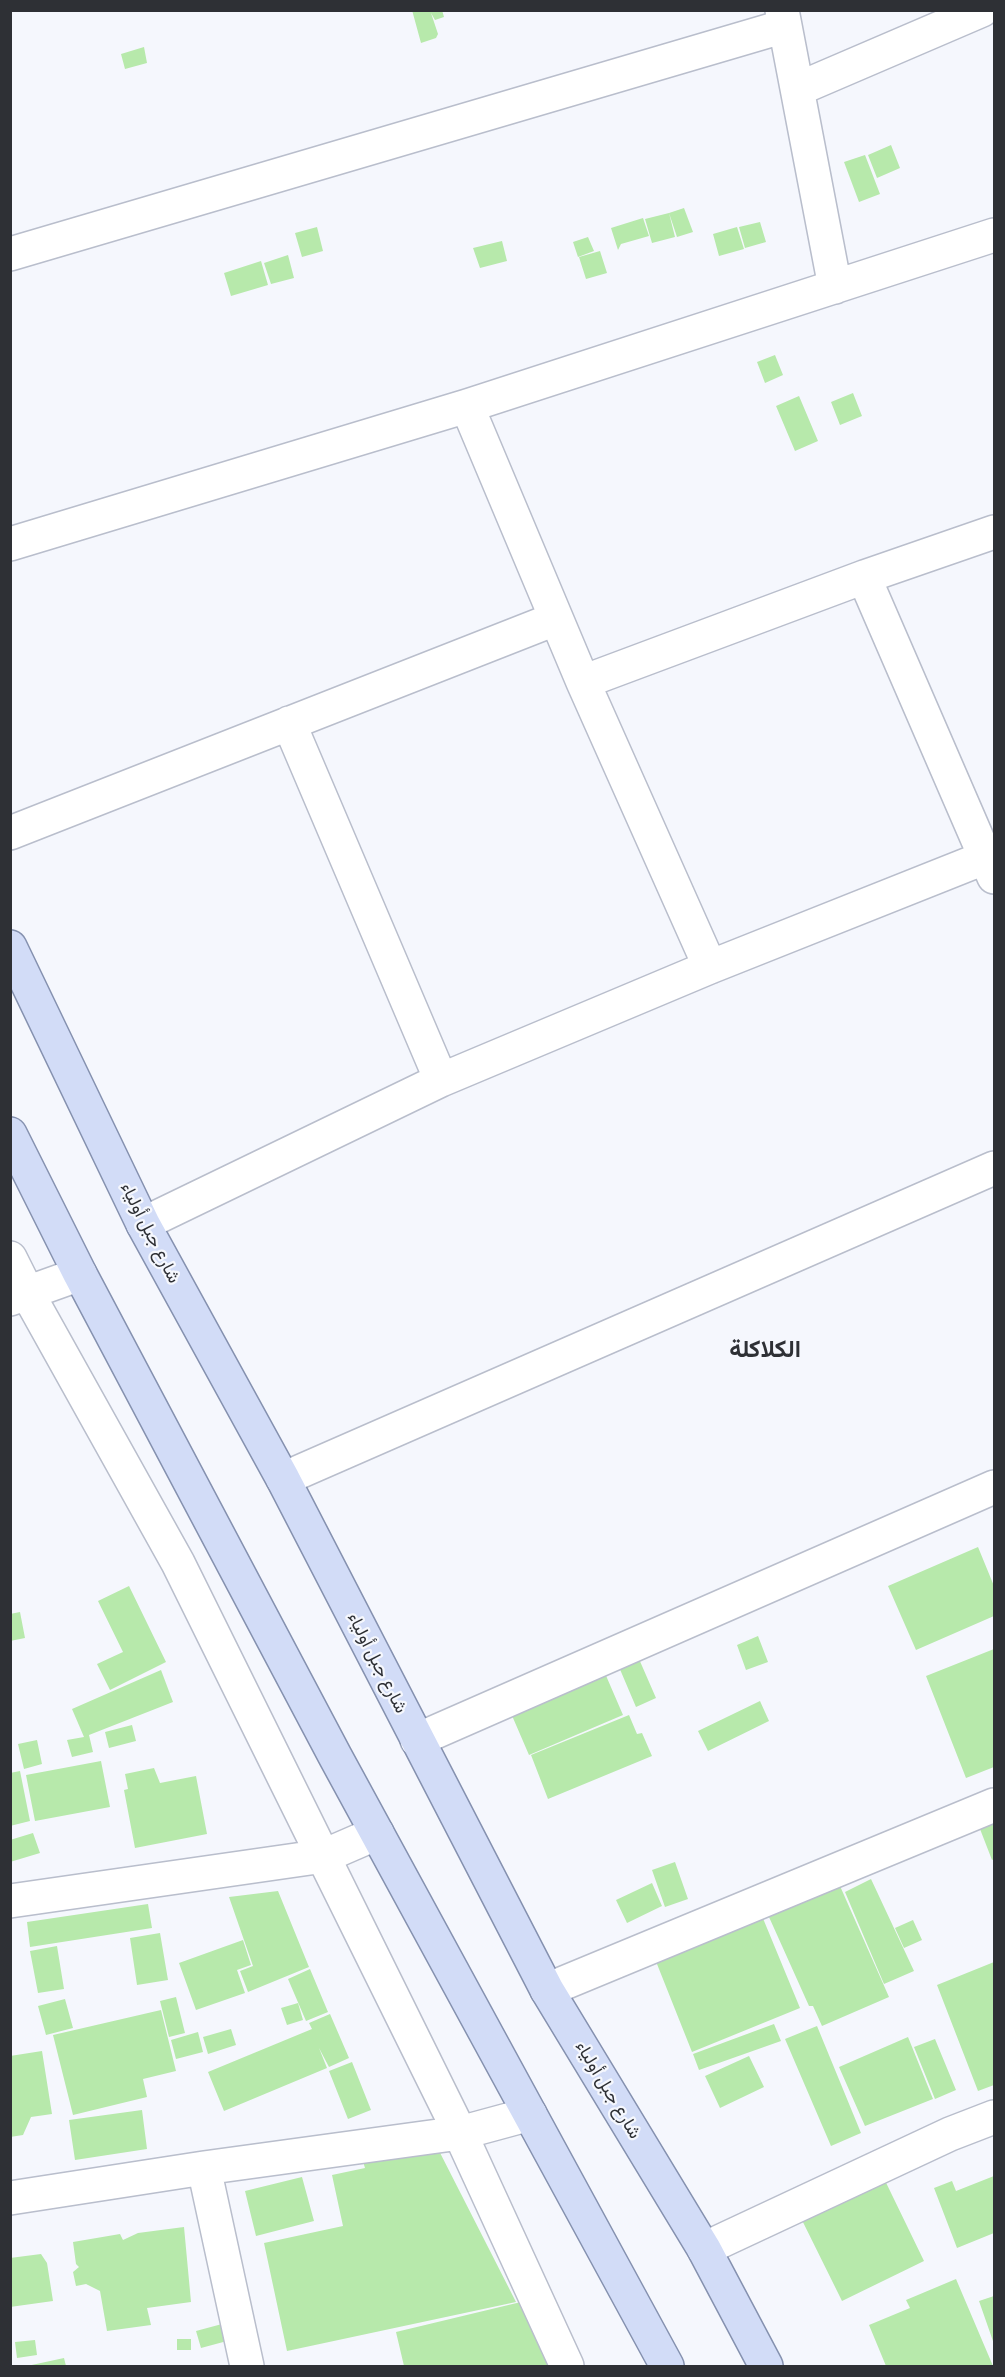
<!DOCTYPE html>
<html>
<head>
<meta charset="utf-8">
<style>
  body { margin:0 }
  #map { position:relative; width:1005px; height:2377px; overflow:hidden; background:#f5f7fd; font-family:"PT Sans Narrow",sans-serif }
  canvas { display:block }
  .frame { position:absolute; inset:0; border:12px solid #2e3035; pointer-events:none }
</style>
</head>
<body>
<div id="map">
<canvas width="1005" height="2377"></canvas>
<div class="frame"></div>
</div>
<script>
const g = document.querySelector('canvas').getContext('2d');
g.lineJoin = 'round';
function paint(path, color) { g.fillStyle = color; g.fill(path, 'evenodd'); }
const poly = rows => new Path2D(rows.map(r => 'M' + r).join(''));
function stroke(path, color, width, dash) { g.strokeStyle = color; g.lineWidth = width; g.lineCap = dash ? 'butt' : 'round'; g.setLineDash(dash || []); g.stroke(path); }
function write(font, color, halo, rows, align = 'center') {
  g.font = font + ' "PT Sans Narrow",Vazirmatn,sans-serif'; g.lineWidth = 4.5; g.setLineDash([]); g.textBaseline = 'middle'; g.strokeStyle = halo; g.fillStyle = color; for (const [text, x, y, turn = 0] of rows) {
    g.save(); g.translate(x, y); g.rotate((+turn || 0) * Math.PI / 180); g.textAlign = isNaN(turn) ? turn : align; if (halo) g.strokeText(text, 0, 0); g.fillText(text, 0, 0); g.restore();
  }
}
paint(poly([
  [412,10,442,10,444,17,435,20,431,13,438,34,436,38,421,43],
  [144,47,147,63,125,69,121,54],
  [891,145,900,168,877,178,868,155],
  [865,155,880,194,859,202,844,162],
  [684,208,693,232,677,237,669,213],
  [669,213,675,237,652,243,645,219],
  [643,218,649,236,621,244,618,250,611,228],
  [760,222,766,242,745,248,739,227],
  [317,227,323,251,302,257,295,233],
  [737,227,744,249,719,256,713,234],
  [588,237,594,251,578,257,573,242],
  [502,241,507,261,480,268,473,248],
  [600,251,607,273,586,279,579,257],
  [288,255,294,278,271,284,264,263],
  [261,261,268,285,231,296,224,273],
  [775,355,783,375,765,383,757,362],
  [853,393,862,416,840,425,831,402],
  [799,396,818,441,795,451,776,406],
  [978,1547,994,1586,994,1616,916,1650,888,1586],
  [129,1586,166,1662,110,1690,97,1664,123,1652,98,1601],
  [20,1612,25,1638,10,1641,10,1614],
  [758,1636,768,1662,746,1670,737,1645],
  [994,1649,994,1767,966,1778,926,1676],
  [639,1659,656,1698,636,1707,619,1667],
  [601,1664,623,1715,529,1755,507,1704],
  [161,1670,173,1702,89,1735,93,1752,72,1757,67,1740,84,1737,72,1709],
  [760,1701,769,1721,708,1751,698,1731],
  [629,1715,637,1734,642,1733,652,1756,548,1799,531,1755],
  [132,1725,136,1741,109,1748,105,1732],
  [37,1740,42,1764,24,1769,18,1744],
  [101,1761,110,1807,35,1821,26,1775],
  [154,1768,160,1783,196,1776,207,1834,135,1848,124,1790,128,1789,125,1774],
  [20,1771,30,1821,10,1826,10,1773],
  [994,1823,994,1859,992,1860,980,1829],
  [33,1833,40,1853,10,1862,10,1840],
  [675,1862,688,1899,665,1907,652,1870],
  [871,1879,914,1971,884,1984,845,1892],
  [652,1883,662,1906,627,1923,616,1900],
  [840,1886,889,1997,822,2026,813,2006,809,2006,769,1917],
  [278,1891,309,1967,248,1992,240,1971,253,1966,229,1897],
  [148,1904,152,1928,30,1947,27,1922],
  [762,1916,800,2008,692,2052,655,1959],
  [913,1920,922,1940,904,1948,895,1928],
  [160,1933,168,1980,137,1985,130,1938],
  [243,1940,251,1965,237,1970,245,1993,196,2010,179,1963],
  [57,1946,64,1989,38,1993,30,1951],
  [994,1962,994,2085,978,2091,937,1985],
  [310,1969,328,2012,306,2021,288,1979],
  [176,1997,185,2033,169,2037,160,2001],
  [65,1999,73,2028,46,2035,38,2006],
  [298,2003,303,2020,287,2025,281,2008],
  [161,2010,176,2071,143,2079,147,2097,73,2115,53,2035],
  [330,2014,349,2058,329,2067,319,2048,327,2068,224,2111,208,2072,312,2029,309,2023],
  [774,2024,781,2041,699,2070,693,2054],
  [817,2026,861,2133,831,2146,785,2039],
  [231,2029,236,2045,208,2054,203,2037],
  [198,2032,203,2052,176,2059,171,2040],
  [908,2037,933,2099,865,2126,839,2067],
  [935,2039,956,2090,935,2099,914,2047],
  [42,2051,52,2114,31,2117,23,2135,10,2137,10,2056],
  [749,2056,764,2087,720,2108,705,2076],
  [352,2062,371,2110,348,2119,329,2071],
  [142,2110,147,2149,75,2160,69,2120],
  [433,2139,516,2302,287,2351,264,2243,343,2226,332,2175,365,2168,361,2155],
  [876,2162,924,2261,842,2301,793,2202],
  [994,2176,994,2233,957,2248,934,2188,952,2181,956,2191],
  [302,2177,314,2221,256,2236,245,2191],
  [184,2227,191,2302,147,2308,151,2325,107,2331,100,2291,86,2284,76,2286,73,2272,79,2267,76,2264,73,2242,120,2234,123,2240,138,2233],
  [41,2254,47,2263,53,2301,10,2307,10,2258],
  [956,2279,993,2366,886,2366,869,2325,910,2308,906,2300],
  [994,2296,994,2344,979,2301],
  [525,2301,559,2366,404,2366,396,2332],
  [222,2324,227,2341,201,2348,196,2331],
  [177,2339,191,2339,191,2350,177,2350],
  [35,2340,37,2355,17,2358,15,2342],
  [64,2358,66,2366,27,2366]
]), '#b7e9ab');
const minor = poly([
  [782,10,835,287],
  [798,89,982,10],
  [10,254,785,26],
  [467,406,583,682,710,967],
  [10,544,467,406,994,235],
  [864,577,994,877],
  [583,682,864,577,994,532],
  [289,723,441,1080],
  [10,833,555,619],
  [143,1224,441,1080,710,967,994,854],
  [10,1258,28,1294,178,1563,460,2133,567,2366],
  [10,1299,80,1274],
  [283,1479,994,1168],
  [417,1740,994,1487],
  [10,1901,324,1856,377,1833],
  [547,1990,994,1805],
  [204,2168,247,2366],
  [10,2198,204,2168,460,2133,530,2114],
  [704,2249,950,2134,994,2117]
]);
const primary = poly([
  [10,947,143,1224,283,1479,547,1990,704,2249,766,2366],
  [10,1134,80,1274,335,1756,667,2366]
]);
stroke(minor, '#b9becc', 36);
stroke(primary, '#8591af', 36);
stroke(minor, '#fff', 33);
stroke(primary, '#d2dcf7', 33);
write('18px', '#2e3035', '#f5f7fd', [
  ["شارع جبل أولياء",150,1233,63],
  ["شارع جبل أولياء",377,1663,63],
  ["شارع جبل أولياء",608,2090,59]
]);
write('bold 24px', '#2e3035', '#f5f7fd', [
  ["الكلاكلة",765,1350]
]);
</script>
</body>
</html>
